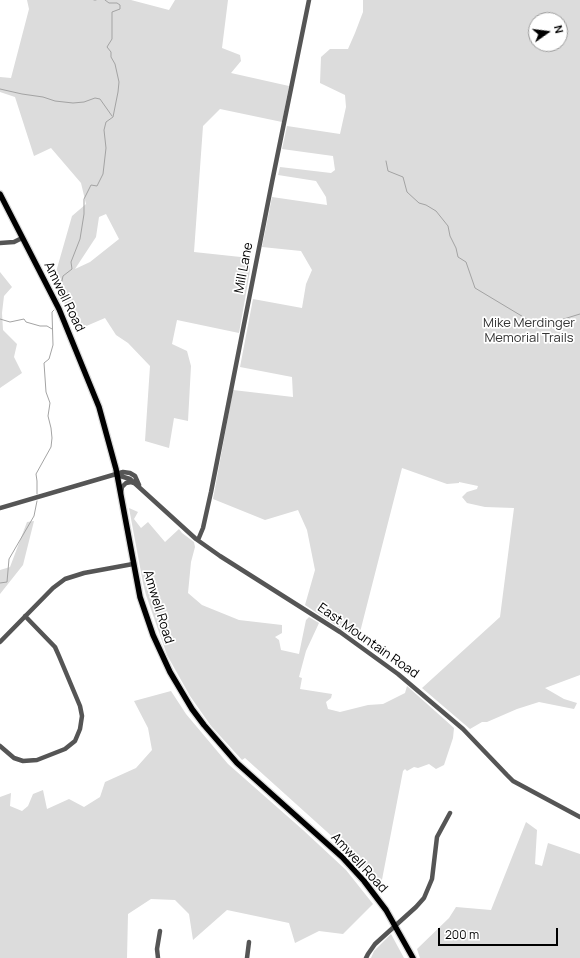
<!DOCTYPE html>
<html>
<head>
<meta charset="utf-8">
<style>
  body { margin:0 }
  #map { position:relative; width:580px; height:958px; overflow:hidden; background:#fff; font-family:Manrope,sans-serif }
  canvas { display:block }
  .north { position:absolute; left:528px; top:12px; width:40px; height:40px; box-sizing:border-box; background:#fff; border:1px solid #999; border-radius:50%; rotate:76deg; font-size:11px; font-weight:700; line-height:16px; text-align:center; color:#000 }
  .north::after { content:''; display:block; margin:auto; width:14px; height:18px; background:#000; clip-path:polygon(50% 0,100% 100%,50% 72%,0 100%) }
  .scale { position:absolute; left:438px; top:928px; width:120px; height:18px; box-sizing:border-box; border:2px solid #000; border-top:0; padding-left:5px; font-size:12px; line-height:14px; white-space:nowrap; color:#000; -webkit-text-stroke:3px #fff; paint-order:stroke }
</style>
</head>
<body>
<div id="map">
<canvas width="580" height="958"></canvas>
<div class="north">N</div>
<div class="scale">200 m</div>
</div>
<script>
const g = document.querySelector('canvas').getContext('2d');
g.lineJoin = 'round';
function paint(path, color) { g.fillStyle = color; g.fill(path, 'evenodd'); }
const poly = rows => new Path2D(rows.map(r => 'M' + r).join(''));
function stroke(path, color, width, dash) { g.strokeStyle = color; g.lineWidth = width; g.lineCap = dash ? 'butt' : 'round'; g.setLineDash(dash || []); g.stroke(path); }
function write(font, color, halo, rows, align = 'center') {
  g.font = font + ' Manrope,sans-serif'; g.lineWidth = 3.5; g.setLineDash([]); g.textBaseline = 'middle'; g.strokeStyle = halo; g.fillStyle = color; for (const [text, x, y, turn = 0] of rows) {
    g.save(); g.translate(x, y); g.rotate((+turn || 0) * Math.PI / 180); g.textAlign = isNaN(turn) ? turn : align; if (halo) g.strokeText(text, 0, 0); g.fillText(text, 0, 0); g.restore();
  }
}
paint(poly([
  [27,0,131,0,169,10,175,0,228,0,222,48,240,55,241,61,231,73,289,86,282,122,220,109,203,126,194,252,250,258,250,271,239,333,177,320,172,344,187,351,191,366,188,421,174,418,169,448,145,441,150,366,128,343,116,335,105,318,77,330,54,281,54,279,72,216,86,204,81,183,51,148,34,156,15,97,0,92,0,77,11,78,29,9],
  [106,214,119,239,90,262,75,269,96,237,99,217],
  [363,0,580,0,580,675,545,688,564,699,577,703,574,709,539,702,517,709,487,722,482,722,470,729,422,688,500,617,514,508,485,507,467,503,462,497,467,492,477,489,478,486,459,482,459,483,447,484,402,468,358,640,305,605,315,570,307,530,298,510,265,520,213,499,233,390,293,397,292,377,240,367,253,299,302,308,306,284,312,270,301,251,262,247,272,197,327,205,326,197,316,181,278,175,280,167,331,173,335,170,333,156,282,149,287,126,340,134,346,107,345,95,320,83,321,57,330,49,348,49,355,33,363,12],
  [536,20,560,20,560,44,536,44],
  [0,272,12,287,4,296,2,313,3,330,17,344,14,357,22,373,0,388],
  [129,508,138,512,134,519,141,528,148,522,165,542,179,529,182,533,194,542,195,547,191,562,188,593,202,605,239,620,282,625,282,633,275,637,279,640,281,650,299,654,306,620,309,617,319,623,306,651,299,677,302,678,300,689,332,694,331,698,326,702,328,709,340,712,368,705,383,704,405,693,407,686,454,728,453,738,444,765,436,769,429,764,418,768,414,767,407,771,405,769,403,771,380,890,346,849,245,758,242,760,211,726,190,696,167,655,146,595,143,583],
  [34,521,23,565,0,594,0,570,10,567,27,522],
  [171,691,186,714,228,764,303,830,346,870,373,904,343,934,319,931,295,943,289,923,227,910,193,940,189,914,175,900,151,899,128,914,127,958,0,958,0,797,11,793,10,806,22,811,28,806,33,794,43,790,47,809,69,799,84,807,100,797,105,782,136,768,152,750,148,728,134,701],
  [526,822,537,830,535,864,542,866,548,843,580,854,580,958,420,958,417,949,449,918,456,907,491,910],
  [391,934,404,958,371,958,374,951]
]), '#dcdcdc');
stroke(poly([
  [94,0,96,0],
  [0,89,22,94,43,97,55,101,73,103,84,102,95,98,100,99,112,116],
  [386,161,388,171,403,177,407,192,419,203,426,205,436,211,448,226,450,236,456,248,458,257,466,262,475,288,530,321,544,325,580,314],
  [58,302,63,289,61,285,63,276,72,269,71,262,80,239,84,214,84,199,91,185,97,186,103,174,106,148,104,130,106,122,113,117,118,92,119,82,115,64,111,57,111,52,107,47,112,39,112,12,120,9,120,5,117,3,109,3,105,0],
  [0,319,10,322,24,319,26,322,40,326,47,326,52,329],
  [37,494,37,481,36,474,51,447,52,438,51,428,48,416,50,403,46,392,44,363,49,359,53,345,52,312,54,310],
  [0,583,7,582,9,559,34,516,37,501]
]), '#a3a3a3', 1);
const major = poly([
  [0,194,59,309,99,407,116,469,140,597,153,635,170,672,192,709,204,725,237,763,342,857,364,881,386,910,413,958]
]);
stroke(major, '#dbdbdb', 8);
stroke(poly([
  [0,243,14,242,22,238],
  [117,475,130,479,196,539,220,556,340,632,398,674,463,729,507,775,513,781,580,817],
  [121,493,122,487,126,483,131,482,134,483],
  [0,508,123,472,130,473,135,476,139,485],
  [198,540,203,528,211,492,272,182,309,0],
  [0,642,53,588,65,579,84,573,133,564],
  [0,746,14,758,23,761,37,760,65,749,75,741,80,729,82,716,80,706,59,656,55,647,25,616],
  [158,958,157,949,160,931],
  [247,958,249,942],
  [366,958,368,954,375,944,416,907,424,898,432,879,437,837,450,813]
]), '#555', 4.5);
stroke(major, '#000', 5.5);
write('13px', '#000', '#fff', [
  ["Mill Lane",244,268,-79],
  ["Amwell Road",64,297,64],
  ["Amwell Road",158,607,73],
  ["East Mountain Road",368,641,35],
  ["Amwell Road",359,863,47]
]);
write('13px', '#333', '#fff', [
  ["Mike Merdinger",529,323],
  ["Memorial Trails",529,338]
]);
</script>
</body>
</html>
